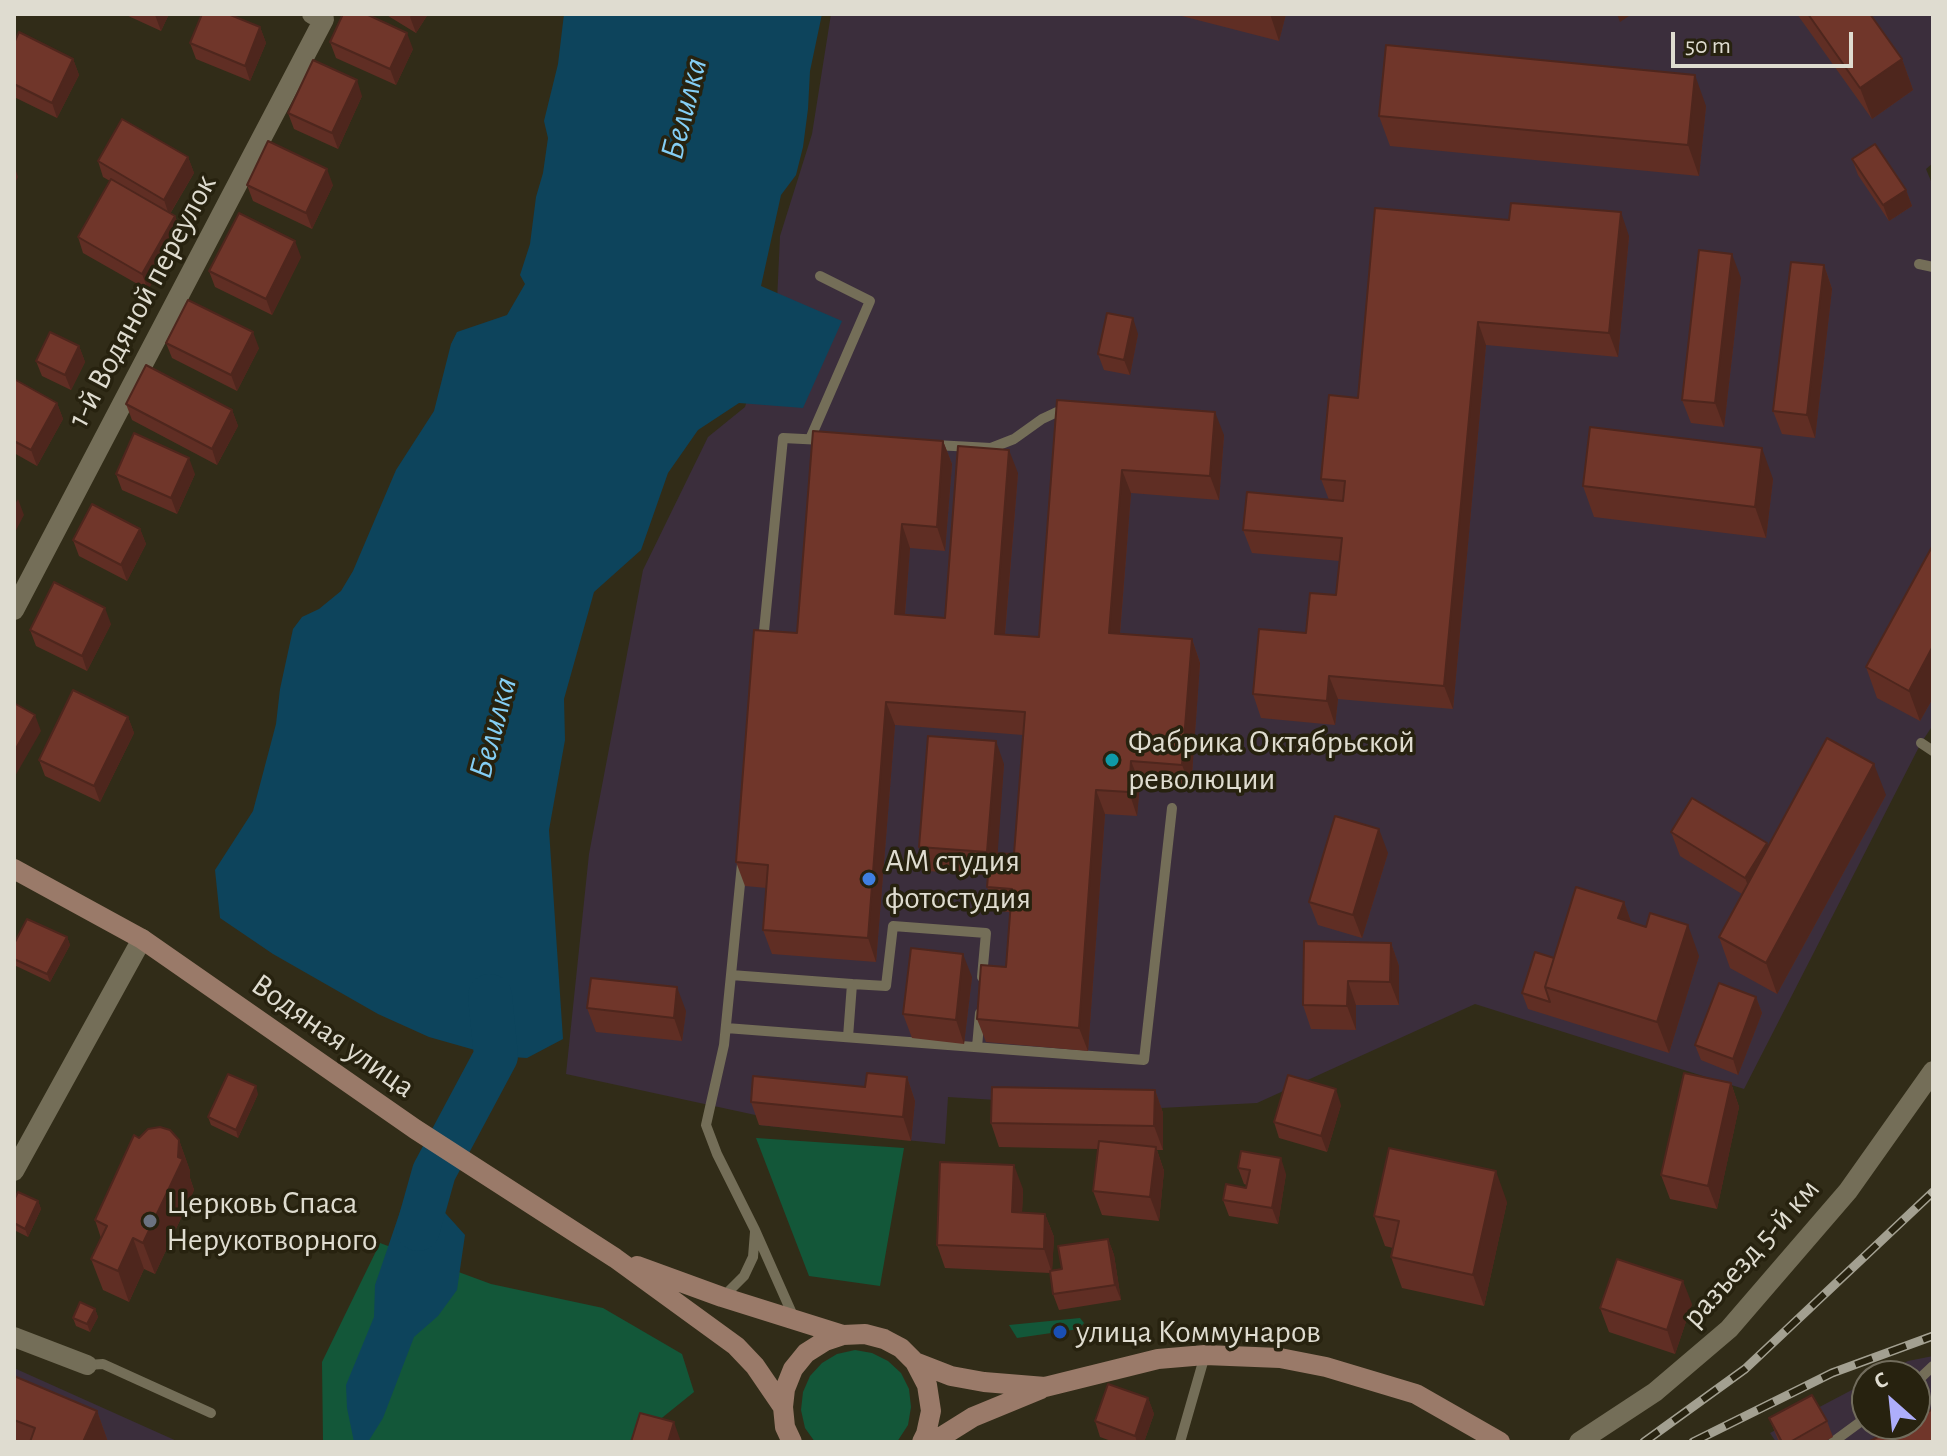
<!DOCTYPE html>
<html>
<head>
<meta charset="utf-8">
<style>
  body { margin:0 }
  #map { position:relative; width:1947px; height:1456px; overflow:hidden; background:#312c18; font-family:"Alegreya Sans",sans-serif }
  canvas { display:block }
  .frame { position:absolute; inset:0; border:16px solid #dfdcd0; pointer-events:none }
  .north { position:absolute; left:1851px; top:1360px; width:80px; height:80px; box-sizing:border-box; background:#27220f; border:2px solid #716c5c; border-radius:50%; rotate:333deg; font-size:22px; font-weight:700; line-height:32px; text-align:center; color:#dfdcd0 }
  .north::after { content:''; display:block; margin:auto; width:28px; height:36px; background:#aeaefb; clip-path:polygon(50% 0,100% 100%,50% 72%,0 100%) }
  .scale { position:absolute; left:1671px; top:32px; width:182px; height:36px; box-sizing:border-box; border:4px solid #dfdcd0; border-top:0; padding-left:10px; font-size:24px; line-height:28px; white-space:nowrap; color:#dfdcd0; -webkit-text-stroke:6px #27220f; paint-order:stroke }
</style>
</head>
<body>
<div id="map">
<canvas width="1947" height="1456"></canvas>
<div class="frame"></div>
<div class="north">С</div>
<div class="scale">50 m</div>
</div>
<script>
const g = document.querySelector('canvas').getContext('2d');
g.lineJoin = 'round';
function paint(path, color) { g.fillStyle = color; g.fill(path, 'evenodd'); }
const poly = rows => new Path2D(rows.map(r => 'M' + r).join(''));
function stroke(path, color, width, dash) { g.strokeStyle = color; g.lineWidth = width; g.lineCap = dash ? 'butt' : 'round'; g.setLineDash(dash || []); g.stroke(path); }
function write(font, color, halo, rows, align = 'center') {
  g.font = font + ' "Alegreya Sans",sans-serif'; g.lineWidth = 7; g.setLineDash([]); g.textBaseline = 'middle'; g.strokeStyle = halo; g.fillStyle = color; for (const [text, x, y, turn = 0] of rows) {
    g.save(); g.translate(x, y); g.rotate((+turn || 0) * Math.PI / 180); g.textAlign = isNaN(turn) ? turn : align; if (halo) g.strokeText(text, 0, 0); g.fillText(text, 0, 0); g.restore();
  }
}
paint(poly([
  [831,14,1933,14,1933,163,1926,169,1933,186,1933,725,1921,743,1744,1089,1475,1004,1257,1103,1141,1109,948,1097,945,1144,759,1125,760,1116,566,1074,589,854,643,570,708,437,745,407,777,301,780,236,812,134],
  [1933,1356,1933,1442,1776,1442,1770,1433,1867,1382,1867,1424,1915,1424,1915,1376,1878,1376,1908,1361],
  [14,1368,179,1442,14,1442]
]), '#3b2e3c');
paint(poly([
  [756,1138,904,1148,880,1286,809,1276],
  [380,1243,491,1284,603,1308,682,1354,694,1392,632,1442,323,1442,322,1362],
  [1080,1318,1084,1323,1079,1329,1017,1338,1009,1325],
  [855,1350,872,1353,888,1361,901,1373,909,1389,911,1407,908,1425,897,1442,815,1442,805,1428,801,1410,803,1392,810,1376,822,1363,837,1354]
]), '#135739');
paint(poly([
  [564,14,822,14,810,71,808,109,803,147,796,175,781,195,761,286,842,321,803,408,739,403,698,430,668,473,641,550,594,592,564,699,565,740,549,830,563,1039,527,1058,496,1056,429,1037,378,1014,273,954,220,918,215,870,253,811,276,724,280,689,293,629,302,617,319,609,341,591,353,571,396,470,434,411,451,344,457,332,507,315,525,284,520,275,530,244,536,197,543,173,548,138,544,121,558,64],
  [425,1170,434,1172,438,1205,465,1235,457,1290,438,1316,414,1337,383,1418,368,1442,354,1442,347,1408,346,1385,374,1317,375,1285,404,1200]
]), '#0d445c');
stroke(poly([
  [418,1229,434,1172,496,1056,490,996]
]), '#0d445c', 44);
stroke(poly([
  [1919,264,1933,267],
  [810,439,870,301,820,276],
  [935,445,991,448,1014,439,1042,419,1057,412,1069,413],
  [763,641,783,438,823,440],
  [1921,743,1933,751],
  [742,864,724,1045,706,1125,717,1154,755,1230,794,1318],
  [731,975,852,984,848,1037],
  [852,984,886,986,893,926,986,933,982,977],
  [726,1028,1144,1060,1172,808],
  [977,1047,980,1013],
  [723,1297,744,1276,753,1257,755,1232],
  [87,1365,103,1364,211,1413],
  [1915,1383,1933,1366],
  [1180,1442,1205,1355],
  [1833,1442,1867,1417]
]), '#746e58', 10);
stroke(poly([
  [14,610,324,19,312,14],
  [14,1171,142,939],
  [14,1337,87,1365],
  [1579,1442,1655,1392,1729,1329,1848,1191,1933,1071]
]), '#746e58', 20);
stroke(poly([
  [14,869,142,939,415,1129,615,1258,736,1346,755,1366,783,1407],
  [637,1266,722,1297,843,1335],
  [915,1362,951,1376,984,1382,1045,1387,1158,1359,1205,1355,1280,1358,1326,1367,1416,1394,1500,1442],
  [792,1442,785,1427,783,1407,785,1389,793,1369,806,1353,825,1341,843,1335,865,1334,884,1339,901,1348,915,1362,927,1385,931,1411,926,1434,922,1442],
  [933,1442,973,1417,1041,1389]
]), '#9a7a69', 20);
const rail = poly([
  [1644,1442,1745,1369,1933,1192],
  [1693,1442,1832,1373,1933,1336]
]);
stroke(rail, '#a3a091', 9);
stroke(rail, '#27220f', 6, [18]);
paint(poly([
  [124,14,169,14,161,31],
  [385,14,428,14,416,33],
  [1174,14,1286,14,1279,41],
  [1797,14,1870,14,1902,59,1913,90,1872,119],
  [260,27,266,43,250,81,196,59,190,43],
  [330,42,413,49,396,85,336,58],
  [14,43,73,59,79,75,57,118,14,97],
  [362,96,338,149,294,129,288,113],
  [1706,106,1699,176,1390,146,1379,116],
  [188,157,194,173,170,214,175,216,181,232,148,290,83,253,78,237,110,181,103,177,98,161],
  [1852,159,1906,190,1912,206,1889,221,1858,175],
  [247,185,333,185,312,229,253,201],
  [1375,208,1629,236,1618,357,1486,345,1453,709,1338,699,1335,725,1261,718,1253,694,1336,595,1340,561,1252,553,1243,530,1329,500,1321,479,1358,398],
  [301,257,272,315,215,287,209,271],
  [1824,265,1832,289,1815,438,1782,434,1773,411],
  [1741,278,1724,427,1691,423,1682,400],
  [1138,334,1130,375,1104,370,1098,354],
  [166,343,259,348,237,391,172,358],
  [79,346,85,362,71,390,42,376,36,361],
  [14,379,57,403,63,419,37,466,14,453],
  [1057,400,1224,435,1219,500,1131,493,1120,634,1192,639,1200,663,1191,788,1140,784,1137,816,1105,814,1088,1051,986,1042,977,1019,1006,967,1011,912,996,911,987,887,988,875,928,871,919,847,1004,764,997,853,1014,854,1023,735,895,725,876,962,772,954,763,930,767,888,745,886,736,862,797,633,943,441,952,464,945,551,910,548,905,615,945,618,1018,473,1005,635,1039,637],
  [126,404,232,410,238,426,217,465,132,420],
  [116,474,195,474,177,514,122,490],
  [1773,479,1766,538,1594,517,1583,486],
  [140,529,146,544,127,581,79,556,73,540],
  [1933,545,1933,698,1920,721,1877,698,1866,667],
  [111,624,87,671,36,646,30,630],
  [128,717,134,733,100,802,45,776,39,760],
  [1886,795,1777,994,1730,968,1719,937,1742,894,1680,856,1671,832,1768,847],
  [1388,853,1362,938,1318,925,1309,902],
  [1624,902,1631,922,1699,956,1669,1053,1528,1009,1522,993,1554,958],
  [67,937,70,945,50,982,14,965,14,944],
  [1391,943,1399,966,1399,1005,1356,1005,1356,1030,1311,1029,1303,1005],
  [972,977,964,1044,912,1038,903,1014],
  [1756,997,1762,1013,1738,1075,1701,1060,1695,1045],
  [587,1008,686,1011,682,1041,596,1032],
  [907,1077,915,1101,911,1141,759,1125,751,1102,865,1087],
  [1731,1083,1739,1107,1717,1209,1670,1199,1661,1175],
  [1155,1090,1163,1113,1163,1150,1157,1150,1164,1171,1159,1221,1102,1215,1093,1191,1098,1149,999,1147,991,1123],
  [258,1094,238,1138,211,1125,208,1117],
  [1341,1105,1327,1152,1279,1138,1274,1122],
  [139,1138,179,1140,190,1171,190,1178,194,1190,155,1274,144,1269,129,1302,103,1290,91,1259,101,1238,95,1220],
  [1238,1168,1286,1174,1278,1224,1229,1216,1223,1200,1246,1188,1247,1185,1244,1184],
  [1023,1189,1022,1213,1045,1214,1054,1237,1052,1270,1062,1269,1108,1239,1114,1255,1121,1300,1059,1310,1053,1294,1050,1273,945,1268,937,1245],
  [14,1200,38,1201,41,1209,28,1237,14,1230],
  [1507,1202,1484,1306,1402,1288,1391,1257,1393,1248,1385,1246,1374,1216],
  [1692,1304,1675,1354,1609,1332,1600,1308],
  [95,1309,98,1317,90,1332,76,1326,73,1318],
  [14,1376,97,1411,108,1442,14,1442],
  [1148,1398,1154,1414,1144,1442,1114,1442,1100,1437,1095,1421],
  [1769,1418,1827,1421,1833,1437,1824,1442,1779,1442]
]), '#602e24');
paint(poly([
  [156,14,169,14,161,31,155,15],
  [412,14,428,14,416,33,410,17],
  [1270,14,1286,14,1279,41],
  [1617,14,1632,14,1620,22],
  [260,27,266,43,250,81,245,66],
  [407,33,413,49,396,85,390,69],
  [73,59,79,75,57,118,52,103],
  [1902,59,1913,90,1872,119,1860,88],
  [1695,75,1706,106,1699,176,1688,145],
  [357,80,362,96,338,149,332,133],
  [188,157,194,173,169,215,164,200],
  [14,165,18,177,14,185],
  [327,169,333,185,312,229,306,213],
  [1906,190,1912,206,1889,221,1883,205],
  [1621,212,1629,236,1618,357,1609,333],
  [175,216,181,232,148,290,142,274],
  [295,241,301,257,272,315,266,299],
  [1732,254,1741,278,1724,427,1715,403],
  [1824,265,1832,289,1815,438,1807,415],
  [1133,318,1138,334,1130,375,1124,360],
  [1478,322,1486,345,1453,709,1444,686],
  [253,332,259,348,237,391,231,375],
  [79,346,85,362,71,390,65,375],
  [57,403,63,419,37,466,31,450],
  [232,410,238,426,217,465,212,449],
  [1215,412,1224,435,1219,500,1210,476],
  [943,441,952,464,945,551,937,527],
  [1762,448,1773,479,1766,538,1755,507],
  [1009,450,1018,473,1003,657,995,634],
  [189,458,195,474,177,514,171,498],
  [1122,470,1131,493,1118,657,1109,633],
  [18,499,24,515,14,534,14,506],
  [902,524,910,548,903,638,895,614],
  [140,529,146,544,127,581,121,565],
  [105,608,111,624,87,671,82,656],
  [1192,639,1200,663,1191,788,1182,765],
  [1933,646,1933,698,1920,721,1909,691],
  [1329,676,1338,699,1335,725,1327,701],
  [886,702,895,725,876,962,868,938],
  [35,715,41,731,14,778,14,752],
  [128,717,134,733,100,802,94,786],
  [996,741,1004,764,996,876,987,852],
  [1131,761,1140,784,1137,816,1129,792],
  [1874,764,1886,795,1777,994,1766,963],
  [1096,790,1105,814,1088,1051,1079,1028],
  [1379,829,1388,853,1362,938,1353,915],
  [1767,843,1775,867,1754,901,1745,878],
  [1624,902,1635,933,1618,918],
  [1688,925,1699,956,1669,1053,1657,1022],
  [67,937,70,945,50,982,47,974],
  [1391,943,1399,966,1399,1005,1390,982],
  [963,954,972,977,964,1044,956,1020],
  [1348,981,1356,1005,1356,1030,1347,1006],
  [677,987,686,1011,682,1041,674,1018],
  [1756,997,1762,1013,1738,1075,1733,1059],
  [907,1077,915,1101,911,1141,903,1117],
  [1731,1083,1739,1107,1717,1209,1708,1186],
  [256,1086,258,1094,238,1138,236,1130],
  [1336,1089,1341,1105,1327,1152,1321,1136],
  [1155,1090,1163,1113,1163,1150,1154,1126],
  [179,1140,190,1171,190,1178,194,1190,155,1274,143,1243,178,1157],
  [1156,1147,1164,1171,1159,1221,1150,1197],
  [1281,1158,1286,1174,1278,1224,1272,1208],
  [1014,1165,1023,1189,1021,1236,1012,1212],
  [1496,1171,1507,1202,1484,1306,1473,1275],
  [38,1201,41,1209,28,1237,25,1229],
  [1045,1214,1054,1237,1052,1273,1044,1249],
  [133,1238,144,1269,129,1302,118,1271],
  [1108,1239,1114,1255,1121,1300,1115,1285],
  [1683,1281,1692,1304,1675,1354,1667,1330],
  [95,1309,98,1317,90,1332,87,1324],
  [1148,1398,1154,1414,1144,1442,1137,1442,1135,1436],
  [97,1411,108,1442,83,1442],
  [674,1422,681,1442,668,1442]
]), '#4e261d');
const building = poly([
  [202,14,228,14,260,27,245,66,190,43,202,14],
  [343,14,366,14,407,33,390,69,330,42,343,14],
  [1808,14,1870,14,1902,59,1860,88,1808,14],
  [19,32,73,59,52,103,14,84,14,43,19,32],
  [1386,45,1695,75,1688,145,1379,116,1386,45],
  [313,60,357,80,332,133,288,113,313,60],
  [122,119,188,157,164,200,98,161,122,119],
  [268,141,327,169,306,213,247,185,268,141],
  [1875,144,1906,190,1883,205,1852,159,1875,144],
  [111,179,175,216,142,274,78,237,111,179],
  [1511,203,1621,212,1609,333,1478,322,1444,686,1329,676,1327,701,1253,694,1259,629,1306,633,1310,593,1336,595,1342,538,1243,530,1247,492,1343,501,1345,481,1321,479,1329,395,1358,398,1375,208,1509,220,1511,203],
  [239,213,295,241,266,299,209,271,239,213],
  [1699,250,1732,254,1715,403,1682,400,1699,250],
  [1791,262,1824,265,1807,415,1773,411,1791,262],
  [188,300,253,332,231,375,166,343,188,300],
  [1107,313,1133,318,1124,360,1098,354,1107,313],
  [50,332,79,346,65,375,36,361,50,332],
  [146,365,232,410,212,449,126,404,146,365],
  [14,379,57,403,31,450,14,441,14,379],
  [1057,400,1215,412,1210,476,1122,470,1109,633,1192,639,1182,765,1131,761,1129,792,1096,790,1079,1028,977,1019,981,965,1006,967,1012,889,987,887,990,853,1014,854,1025,712,886,702,868,938,763,930,768,865,736,862,754,630,797,633,813,431,943,441,937,527,902,524,895,614,945,618,958,446,1009,450,995,634,1039,637,1057,400],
  [1590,427,1762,448,1755,507,1583,486,1590,427],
  [134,433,189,458,171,498,116,474,134,433],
  [92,504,140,529,121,565,73,540,92,504],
  [1933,545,1933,646,1909,691,1866,667,1933,545],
  [54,582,105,608,82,656,30,630,54,582],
  [73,690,128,717,94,786,39,760,73,690],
  [14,703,35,715,14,752,14,703],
  [928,736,996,741,987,852,919,847,928,736],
  [1827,738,1874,764,1766,963,1719,937,1827,738],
  [1692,798,1767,843,1745,878,1671,832,1692,798],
  [1335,816,1379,829,1353,915,1309,902,1335,816],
  [1576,887,1624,902,1618,918,1646,927,1650,913,1688,925,1657,1022,1545,987,1576,887],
  [27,919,67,937,47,974,14,959,14,944,27,919],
  [1304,941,1391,943,1390,982,1348,981,1347,1006,1303,1005,1304,941],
  [911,948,963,954,956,1020,903,1014,911,948],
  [1535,952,1554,958,1545,987,1550,1002,1522,993,1535,952],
  [591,978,677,987,674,1018,587,1008,591,978],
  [1719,983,1756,997,1733,1059,1695,1045,1719,983],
  [867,1073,907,1077,903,1117,751,1102,753,1076,865,1087,867,1073],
  [1684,1073,1731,1083,1708,1186,1661,1175,1684,1073],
  [228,1074,256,1086,236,1130,208,1117,228,1074],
  [1288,1075,1336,1089,1321,1136,1274,1122,1288,1075],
  [992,1087,1155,1090,1154,1126,991,1123,992,1087],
  [160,1127,170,1130,179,1140,178,1157,183,1159,143,1243,133,1238,118,1271,91,1259,107,1226,95,1220,134,1135,139,1138,148,1129,160,1127],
  [1099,1141,1156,1147,1150,1197,1093,1191,1099,1141],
  [1389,1148,1496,1171,1473,1275,1391,1257,1399,1221,1374,1216,1389,1148],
  [1241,1151,1281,1158,1272,1208,1223,1200,1226,1184,1246,1188,1250,1170,1238,1168,1241,1151],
  [940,1162,1014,1165,1012,1212,1045,1214,1044,1249,937,1245,940,1162],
  [18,1192,38,1201,25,1229,14,1223,14,1200,18,1192],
  [1108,1239,1115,1285,1053,1294,1050,1271,1062,1269,1058,1246,1108,1239],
  [1617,1259,1683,1281,1667,1330,1600,1308,1617,1259],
  [80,1302,95,1309,87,1324,73,1318,80,1302],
  [14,1376,97,1411,83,1442,30,1442,35,1428,14,1420,14,1376],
  [1108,1384,1148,1398,1135,1436,1095,1421,1108,1384],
  [1812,1395,1827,1421,1790,1442,1782,1442,1769,1418,1812,1395],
  [1933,1409,1933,1442,1868,1442,1904,1424,1915,1424,1915,1418,1933,1409],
  [640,1413,674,1422,668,1442,631,1442,640,1413]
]);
paint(building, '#70362a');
stroke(building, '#4e261d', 2);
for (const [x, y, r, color] of [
  [1112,760,8,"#0f9aa8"],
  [869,879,8,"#3f7fe0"],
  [150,1221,8,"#6b7280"],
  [1060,1332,8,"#1a4fb4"]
]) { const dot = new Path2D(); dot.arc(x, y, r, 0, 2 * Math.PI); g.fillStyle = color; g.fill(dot); stroke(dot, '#27220f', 3); }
write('32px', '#dfdcd0', '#27220f', [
  ["1-й Водяной переулок",142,301,-62],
  ["Водяная улица",333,1036,35],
  ["разъезд 5-й км",1751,1253,-48]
]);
write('32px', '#dfdcd0', '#27220f', [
  ["Фабрика Октябрьской",1128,742],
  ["революции",1128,779],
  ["АМ студия",885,861],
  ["фотостудия",885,898],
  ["Церковь Спаса",166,1203],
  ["Нерукотворного",166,1240],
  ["улица Коммунаров",1076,1332]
], 'left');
write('italic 34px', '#84cef4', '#27220f', [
  ["Белилка",684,109,-76],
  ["Белилка",493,728,-75]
]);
</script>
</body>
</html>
